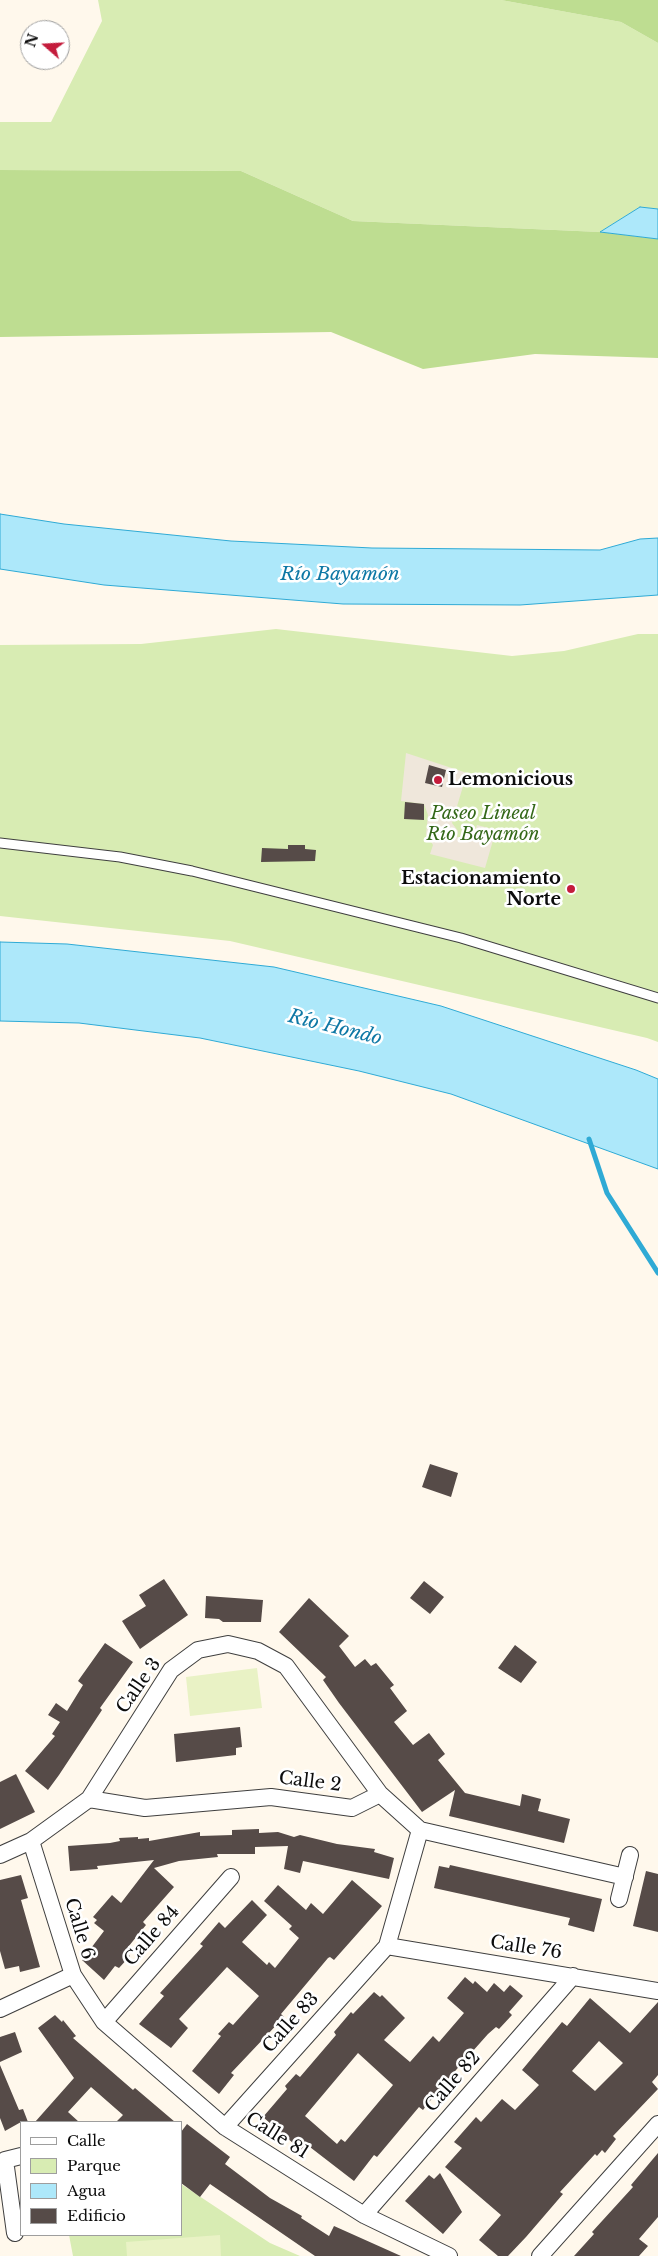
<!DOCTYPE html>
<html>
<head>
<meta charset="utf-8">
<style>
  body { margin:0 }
  #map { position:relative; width:658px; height:2256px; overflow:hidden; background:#fff8ec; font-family:"Libre Baskerville",serif }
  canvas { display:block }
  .legend { position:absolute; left:20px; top:2121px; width:162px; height:115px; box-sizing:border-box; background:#fff; border:1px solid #9e9e9e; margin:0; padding:6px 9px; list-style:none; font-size:15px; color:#0c0c0c }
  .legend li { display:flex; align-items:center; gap:10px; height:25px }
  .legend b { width:25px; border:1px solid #9e9e9e }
  .north { position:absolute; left:20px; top:20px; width:50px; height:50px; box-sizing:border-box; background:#fff; border:1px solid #9e9e9e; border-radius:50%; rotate:289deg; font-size:14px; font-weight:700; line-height:20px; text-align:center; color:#0c0c0c }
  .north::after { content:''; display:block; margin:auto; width:18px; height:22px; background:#c41c3c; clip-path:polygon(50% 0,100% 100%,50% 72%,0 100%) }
</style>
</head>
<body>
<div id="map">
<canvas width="658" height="2256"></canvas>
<ul class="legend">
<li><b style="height:6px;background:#fff"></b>Calle</li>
<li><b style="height:14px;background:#d8ecb3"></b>Parque</li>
<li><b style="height:14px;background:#ade8fa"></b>Agua</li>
<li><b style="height:14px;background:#564b48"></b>Edificio</li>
</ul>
<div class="north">N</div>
</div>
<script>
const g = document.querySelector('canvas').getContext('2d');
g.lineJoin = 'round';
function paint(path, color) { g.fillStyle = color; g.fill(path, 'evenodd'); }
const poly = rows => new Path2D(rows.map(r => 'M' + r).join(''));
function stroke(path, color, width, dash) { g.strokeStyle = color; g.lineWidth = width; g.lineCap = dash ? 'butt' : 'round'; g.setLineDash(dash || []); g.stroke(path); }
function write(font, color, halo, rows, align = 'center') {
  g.font = font + ' "Libre Baskerville",serif'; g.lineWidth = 5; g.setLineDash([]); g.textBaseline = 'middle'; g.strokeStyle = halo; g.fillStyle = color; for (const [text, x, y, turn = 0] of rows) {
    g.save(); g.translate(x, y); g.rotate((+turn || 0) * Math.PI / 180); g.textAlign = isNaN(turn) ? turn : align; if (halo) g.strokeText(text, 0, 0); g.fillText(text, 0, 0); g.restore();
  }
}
paint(poly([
  [98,0,501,0,621,22,658,43,658,209,640,207,600,232,353,221,241,171,0,170,0,122,51,122,102,21],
  [276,629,512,656,564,651,638,634,658,634,658,1042,647,1038,230,941,0,916,0,645,141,644],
  [181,2184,270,2243,300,2256,73,2256,69,2235,181,2235]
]), '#d8ecb3');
paint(poly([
  [501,0,658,0,658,43,621,22],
  [0,170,241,171,353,221,600,232,658,239,658,358,535,354,423,369,331,332,0,337]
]), '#bedd91');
paint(poly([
  [257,1668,262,1708,190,1716,186,1677],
  [220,2235,221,2256,127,2256,126,2242]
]), '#e9f2c5');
paint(poly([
  [406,753,467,773,452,823,458,831,457,837,472,841,477,825,496,830,485,868,430,854,433,845,426,834,428,815,424,804,401,801]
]), '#efe7db');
const water = poly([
  [640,207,658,209,658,239,600,232,640,207],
  [0,514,64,524,231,541,372,548,600,550,640,539,658,538,658,595,520,605,343,604,104,585,0,569,0,514],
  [0,942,67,944,274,967,441,1006,636,1070,658,1079,658,1169,451,1094,359,1071,200,1038,79,1023,0,1021,0,942]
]);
paint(water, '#ade8fa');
stroke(water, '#2faad5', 1);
stroke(poly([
  [589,1139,607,1193,658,1273]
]), '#2faad5', 5);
paint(poly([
  [429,765,446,770,442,787,425,783],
  [405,802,424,804,424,820,404,819],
  [288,845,305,845,305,849,316,850,315,861,261,862,262,848,288,849],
  [430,1464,458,1473,451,1497,422,1487],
  [164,1579,188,1615,140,1649,122,1621,146,1606,139,1595],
  [424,1581,444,1597,430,1614,410,1598],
  [206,1596,263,1600,261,1622,223,1622,219,1619,205,1618],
  [309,1598,349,1636,339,1646,355,1667,365,1659,371,1666,376,1663,394,1685,390,1688,407,1711,394,1722,413,1745,429,1733,445,1754,438,1760,465,1793,520,1806,522,1794,541,1799,538,1811,570,1819,564,1843,449,1816,455,1790,422,1812,339,1703,323,1680,326,1677,279,1632],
  [105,1643,133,1662,100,1708,102,1710,59,1775,48,1790,25,1771,55,1736,52,1734,60,1722,48,1715,56,1703,67,1711,83,1685,78,1681],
  [515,1645,537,1662,521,1683,498,1668],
  [240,1727,242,1747,236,1748,236,1755,176,1762,174,1734],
  [16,1774,35,1812,0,1829,0,1782],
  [259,1829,259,1833,278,1832,294,1837,300,1835,337,1844,375,1849,374,1852,394,1858,389,1879,303,1861,300,1873,284,1869,288,1846,255,1847,255,1854,217,1854,218,1857,179,1861,154,1868,174,1887,143,1922,146,1925,124,1952,130,1956,119,1968,115,1966,104,1980,82,1960,104,1931,94,1923,97,1920,93,1917,112,1895,121,1903,154,1860,97,1866,98,1869,70,1871,68,1846,110,1843,120,1841,119,1838,138,1837,138,1839,149,1838,149,1841,200,1832,200,1836,232,1835,232,1830],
  [450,1865,602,1899,594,1932,568,1925,570,1918,434,1888,439,1866,449,1868],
  [646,1871,658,1874,658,1932,633,1926],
  [21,1875,28,1898,21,1900,40,1967,20,1972,19,1966,5,1969,0,1951,0,1880],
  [352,1880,382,1906,334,1960,330,1957,328,1958,281,2014,284,2017,231,2073,234,2075,219,2094,192,2071,221,2036,218,2034,229,2022,233,2025,259,1996,227,1967,179,2019,188,2028,171,2048,139,2024,164,1996,160,1993,203,1946,200,1944,219,1922,225,1928,252,1900,267,1915,242,1942,267,1965,269,1962,275,1968,299,1938,289,1929,292,1926,264,1901,278,1885,306,1910,311,1903,323,1914],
  [465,1977,473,1984,475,1981,487,1992,494,1983,504,1992,510,1985,523,1996,509,2012,512,2015,499,2029,496,2027,488,2034,440,2088,423,2110,419,2107,377,2157,374,2155,354,2181,306,2144,301,2150,263,2117,287,2089,285,2086,296,2074,300,2077,336,2035,334,2032,351,2012,353,2014,374,1992,380,1997,382,1995,405,2018,384,2040,410,2062,433,2036,439,2042,464,2013,447,1998],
  [358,2053,393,2085,345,2142,341,2139,337,2144,305,2116],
  [590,1998,630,2033,658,2002,658,2075,652,2082,658,2089,613,2136,616,2139,605,2153,602,2150,597,2156,595,2154,560,2192,563,2194,526,2237,508,2256,498,2256,479,2240,501,2215,445,2167,462,2148,454,2142,476,2117,481,2122,502,2099,515,2110,539,2085,522,2070,562,2022,567,2026],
  [599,2041,623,2063,595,2091,572,2071],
  [55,2015,62,2022,63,2020,76,2036,73,2038,133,2090,135,2088,175,2122,116,2122,123,2115,91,2087,68,2112,79,2122,35,2122,74,2078,38,2028],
  [15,2032,22,2052,0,2062,0,2037],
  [0,2065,19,2110,23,2109,28,2122,21,2122,5,2131,0,2118],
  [187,2124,230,2157,225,2164,270,2198,302,2216,301,2218,329,2236,334,2226,401,2256,315,2256,210,2184,200,2197,181,2183,181,2132],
  [658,2153,658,2217,639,2239,648,2246,639,2256,574,2256,594,2234,592,2232,633,2187,631,2185],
  [440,2173,462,2212,443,2234,405,2201,429,2175,434,2179]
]), '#564b48');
const lane = poly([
  [0,843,120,857,192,871,461,938,658,998]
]);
const street = poly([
  [89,1799,145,1808,271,1797,352,1808,380,1794],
  [31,1841,73,1975,104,2022,225,2127,364,2215,449,2256],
  [0,1855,31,1841,89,1799,171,1670,198,1650,228,1644,258,1651,286,1666,380,1794,420,1830,625,1877],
  [619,1899,630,1855],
  [387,1946,658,1991],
  [0,2009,73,1975],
  [104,2022,231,1877],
  [225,2127,387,1946,420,1830],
  [364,2215,573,1976],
  [15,2233,5,2160,21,2156],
  [540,2256,658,2124]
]);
stroke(lane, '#3f3f3f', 11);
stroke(street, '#3f3f3f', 18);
stroke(lane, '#fff', 9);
stroke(street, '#fff', 16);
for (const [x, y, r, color] of [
  [438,780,5,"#c41c3c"],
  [571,889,5,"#c41c3c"]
]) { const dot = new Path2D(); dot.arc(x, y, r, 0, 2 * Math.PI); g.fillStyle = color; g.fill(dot); stroke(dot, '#fff', 2); }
write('bold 18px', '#0c0c0c', '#fff', [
  ["Lemonicious",448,780],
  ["Estacionamiento",561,879,"right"],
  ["Norte",561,900,"right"]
], 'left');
write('italic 18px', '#346819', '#fff', [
  ["Paseo Lineal",483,814],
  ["Río Bayamón",483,835]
]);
write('18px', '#0c0c0c', '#fff', [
  ["Calle 3",139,1686,-55],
  ["Calle 2",310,1782,7],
  ["Calle 6",79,1929,73],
  ["Calle 84",152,1936,-49],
  ["Calle 76",526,1948,9],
  ["Calle 83",291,2023,-48],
  ["Calle 82",453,2082,-49],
  ["Calle 81",277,2136,32]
]);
write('italic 19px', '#0e78a5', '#fff', [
  ["Río Bayamón",340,575],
  ["Río Hondo",335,1028,14]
]);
</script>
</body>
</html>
